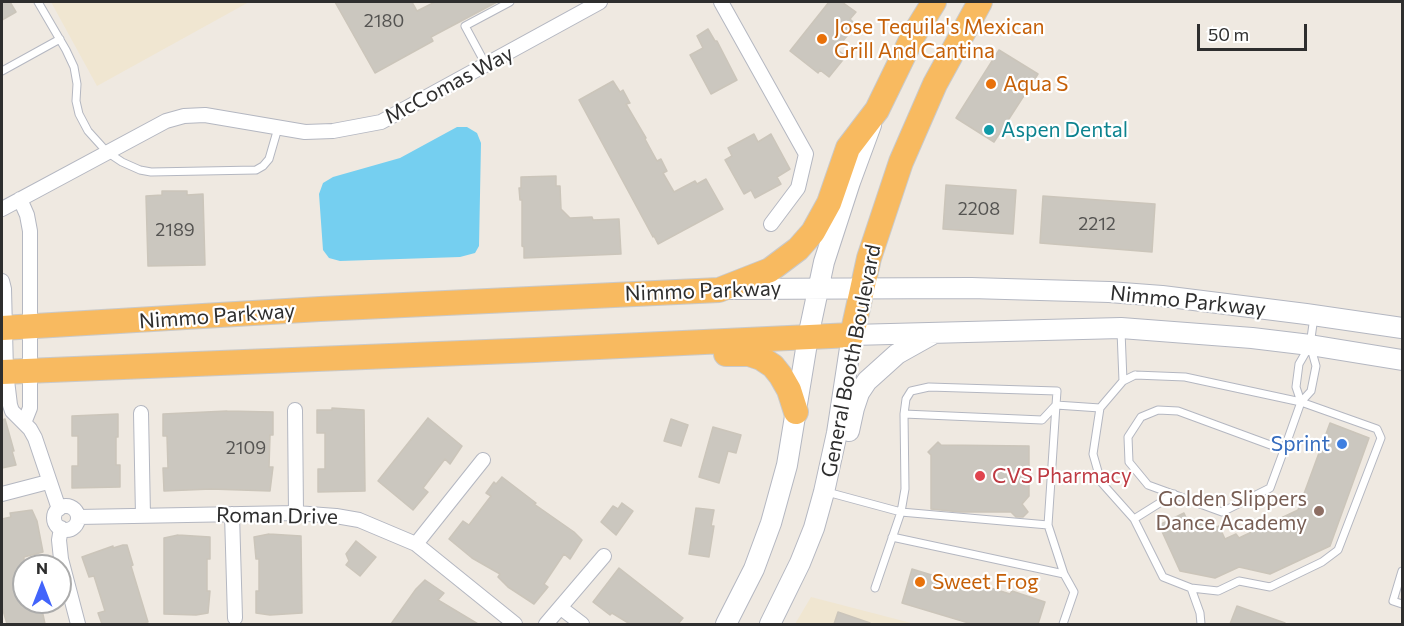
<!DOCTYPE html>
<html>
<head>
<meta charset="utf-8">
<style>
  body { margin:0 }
  #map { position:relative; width:1404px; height:626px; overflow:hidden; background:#efe9e1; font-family:Commissioner,sans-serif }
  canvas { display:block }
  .frame { position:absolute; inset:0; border:3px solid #2e2e2e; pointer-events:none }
  .north { position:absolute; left:12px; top:554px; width:60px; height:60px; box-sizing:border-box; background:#fff; border:2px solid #ababab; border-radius:50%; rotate:0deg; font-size:16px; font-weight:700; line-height:24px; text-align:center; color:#2e2e2e }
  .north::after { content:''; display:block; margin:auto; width:21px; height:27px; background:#4264fb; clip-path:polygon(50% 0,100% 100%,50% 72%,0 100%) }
  .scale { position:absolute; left:1197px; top:24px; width:110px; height:27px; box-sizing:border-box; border:3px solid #2e2e2e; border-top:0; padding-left:8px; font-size:18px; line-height:21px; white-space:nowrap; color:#2e2e2e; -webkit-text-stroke:4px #fff; paint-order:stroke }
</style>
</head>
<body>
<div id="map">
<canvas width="1404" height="626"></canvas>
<div class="frame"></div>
<div class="north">N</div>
<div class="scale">50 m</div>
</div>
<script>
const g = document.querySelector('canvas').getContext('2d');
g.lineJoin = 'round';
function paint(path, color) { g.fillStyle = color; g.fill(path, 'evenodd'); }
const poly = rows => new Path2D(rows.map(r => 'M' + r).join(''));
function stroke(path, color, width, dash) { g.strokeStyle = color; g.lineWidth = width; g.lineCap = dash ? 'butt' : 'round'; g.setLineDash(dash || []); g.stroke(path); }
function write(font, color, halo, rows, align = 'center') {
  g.font = font + ' Commissioner,sans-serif'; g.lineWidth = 4.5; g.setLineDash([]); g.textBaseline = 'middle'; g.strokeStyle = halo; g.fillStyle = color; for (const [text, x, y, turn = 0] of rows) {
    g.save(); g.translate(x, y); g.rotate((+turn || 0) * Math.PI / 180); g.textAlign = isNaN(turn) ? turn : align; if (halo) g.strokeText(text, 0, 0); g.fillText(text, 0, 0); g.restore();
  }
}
paint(poly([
  [51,2,249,2,97,86],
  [811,597,915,624,795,624]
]), '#f0e6d1');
paint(poly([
  [457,127,467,127,477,133,481,143,479,246,475,253,460,257,340,261,329,258,323,250,319,194,323,183,333,177,400,158]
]), '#75cff0');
const building = poly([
  [2,2,10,2,16,12,2,20,2,2],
  [335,2,412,2,417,11,435,2,497,2,431,37,433,41,375,73,335,2],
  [829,2,842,2,856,12,850,19,854,23,853,29,836,49,846,56,829,77,820,70,818,73,790,51,829,2],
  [708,29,715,41,717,41,737,80,711,94,690,55,703,48,697,36,708,29],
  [999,50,1038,74,994,142,956,118,999,50],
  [613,81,620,92,623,90,630,103,626,104,646,138,645,139,657,161,661,159,667,171,663,173,674,192,695,181,697,184,706,179,723,209,658,244,654,236,653,237,579,100,613,81],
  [754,134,758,142,771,134,790,169,777,177,781,184,755,198,751,190,744,194,725,160,732,156,728,148,754,134],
  [556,176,556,186,560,186,561,209,570,218,592,217,593,220,619,219,621,254,524,258,524,247,522,246,522,200,520,200,519,188,521,188,521,177,556,176],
  [946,185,1016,190,1013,234,943,229,946,185],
  [162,191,187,191,187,195,203,194,205,265,148,266,146,196,162,195,162,191],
  [1043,196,1155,204,1152,252,1040,243,1043,196],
  [332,408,364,410,365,491,318,492,318,469,325,469,325,433,317,433,317,410,332,410,332,408],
  [227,411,273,412,273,435,270,435,269,467,273,467,270,491,211,489,164,491,163,468,168,468,167,436,163,436,163,414,227,411],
  [118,414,118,437,116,437,116,465,120,465,120,487,72,488,72,466,78,466,78,436,72,436,72,416,118,414],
  [428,418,462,446,450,464,445,459,423,488,428,492,413,510,378,481,428,418],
  [5,419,14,451,12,451,16,465,2,468,2,420,5,419],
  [671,419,688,425,681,446,664,441,671,419],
  [1330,423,1369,438,1330,546,1270,574,1239,567,1215,578,1180,571,1159,525,1184,513,1189,525,1201,520,1207,532,1219,526,1225,539,1236,534,1239,538,1298,510,1330,423],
  [713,427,741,435,736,453,728,451,719,483,699,477,713,427],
  [938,442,941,445,1029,446,1029,496,1022,504,1028,512,1023,517,1016,517,1011,512,960,512,931,509,931,455,928,452,938,442],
  [502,477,536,503,534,504,574,532,582,540,570,559,564,554,544,584,548,587,534,604,508,587,498,577,500,574,472,558,449,539,463,521,469,525,491,496,486,493,494,482,496,484,502,477],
  [622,503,633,511,616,535,601,522,613,506,618,509,622,503],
  [696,508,714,510,711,526,714,526,709,557,689,554,696,508],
  [32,510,37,521,43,552,24,557,24,602,35,602,36,606,41,605,45,624,7,624,2,607,2,519,11,517,10,513,32,510],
  [269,534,301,536,302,613,270,615,256,613,256,591,259,591,259,559,256,559,254,537,269,534],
  [178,535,210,537,210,559,207,559,207,591,210,591,208,613,196,615,164,614,164,538,178,535],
  [356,541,376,557,360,576,346,565,349,561,346,554,356,541],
  [123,545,127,545,133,565,131,566,148,622,140,624,102,624,98,613,105,611,94,576,89,577,82,557,113,546,113,548,123,545],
  [619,568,683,618,678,624,630,624,612,613,610,615,593,602,619,568],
  [912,569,961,584,962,579,1010,594,1012,591,1045,602,1038,624,972,624,902,603,912,569],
  [425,580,444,593,438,600,478,624,391,624,416,589,425,580],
  [1237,606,1285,623,1285,624,1230,624,1237,606],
  [838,612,870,623,870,624,834,624,838,612]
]);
paint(building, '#cbc7bf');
stroke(building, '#cbc5ba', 1.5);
const service = poly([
  [38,2,66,50,74,67,77,84,76,101,79,114,88,131,107,152,122,162,140,170,151,172,256,170,263,166,269,159,278,128],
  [486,65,465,26,510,2],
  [2,71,60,39],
  [1121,331,1123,381],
  [1311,348,1316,366,1311,391,1301,402,1296,387,1299,364,1310,345,1314,317],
  [1135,375,1185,377,1301,402,1377,429,1381,438,1338,550,1322,562,1270,587,1239,581,1218,591,1191,588,1163,577,1134,519,1101,482,1093,454,1100,408,1123,381,1135,375],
  [904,414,1042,420,1056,405,1057,391,929,387,911,391,906,399,904,414,905,489,901,512,1048,525,1056,405,1100,408],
  [1284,450,1178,411,1158,410,1141,417,1128,437,1129,462,1148,485,1222,512,1270,488,1284,450,1301,402],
  [827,492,901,512,875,588],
  [1134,519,1174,494],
  [1048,525,1064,574,1074,592,1063,624],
  [892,537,1064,574],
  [1402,571,1393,601,1402,604],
  [1191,588,1200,613,1201,624]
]);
const minor = poly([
  [721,2,806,154,798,188,771,224],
  [20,199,27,215,30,231,30,408,24,423],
  [2,209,166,121,184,116,205,115,305,132,333,131,381,122,600,2],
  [2,281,4,289,6,372,10,405,12,411,30,429,35,438,59,509],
  [295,410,296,513],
  [141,413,143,516],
  [2,494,48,482],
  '54 518a12 12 0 1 1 24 0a12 12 0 1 1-24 0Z',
  [232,514,235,618],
  [78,517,296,513,336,516,359,520,416,544,515,624],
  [61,528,59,540,61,559,78,624],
  [416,544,483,460],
  [561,608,582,624],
  [546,624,604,556]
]);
const secondary = poly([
  [730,289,971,288,1109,292,1162,296,1306,314,1402,328],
  [849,431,854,408,859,393,867,381,897,354,931,335],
  [726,624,754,569,771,523,787,465,808,337,824,262,850,182,871,125],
  [770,624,800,563,814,528,824,492,837,433,852,335,1121,328,1252,338,1310,345,1402,360]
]);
const trunk = poly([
  [2,328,320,309,719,290,770,270,798,249,813,232,829,203,848,148,877,110,913,36,934,2],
  [726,354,749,354,761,358,773,366,781,376,789,390,796,412],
  [2,372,535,350,852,335,869,258,901,162,935,84,980,2]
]);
stroke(service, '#b4b7c1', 9);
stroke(minor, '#b4b7c1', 16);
stroke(secondary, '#b4b7c1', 22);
stroke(trunk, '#c9c9c9', 26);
stroke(service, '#fff', 7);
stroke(minor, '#fff', 14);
stroke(secondary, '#fff', 20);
stroke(trunk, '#f8ba60', 24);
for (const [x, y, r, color] of [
  [822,39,6,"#e8710a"],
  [991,84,6,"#e8710a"],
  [989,130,6,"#0f9aa8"],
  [1342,444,6,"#3f7fe0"],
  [980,476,6,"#e0444e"],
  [1319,511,6,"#8d6e63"],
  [920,582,6,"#e8710a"]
]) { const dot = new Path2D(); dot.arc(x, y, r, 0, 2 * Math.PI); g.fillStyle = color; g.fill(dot); stroke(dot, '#fff', 2); }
write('18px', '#555452', null, [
  ["2180",384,21],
  ["2208",979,209],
  ["2212",1097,224],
  ["2189",175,230],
  ["2109",246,448]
]);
write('21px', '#c56008', '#fff', [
  ["Jose Tequila's Mexican",834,27],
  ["Grill And Cantina",834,51],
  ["Aqua S",1003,84],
  ["Sweet Frog",932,582]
], 'left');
write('21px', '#2e2e2e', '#fff', [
  ["McComas Way",449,85,-28],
  ["Nimmo Parkway",703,291,-2],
  ["Nimmo Parkway",1188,301,6],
  ["Nimmo Parkway",217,316,-4],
  ["General Booth Boulevard",851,361,-79],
  ["Roman Drive",277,516,1]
]);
write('21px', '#0d838f', '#fff', [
  ["Aspen Dental",1001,130]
], 'left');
write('21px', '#366cbe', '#fff', [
  ["Sprint",1330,444]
], 'right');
write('21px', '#be3a42', '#fff', [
  ["CVS Pharmacy",992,476]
], 'left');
write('21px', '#785e54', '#fff', [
  ["Golden Slippers",1307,499],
  ["Dance Academy",1307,523]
], 'right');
</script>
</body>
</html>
